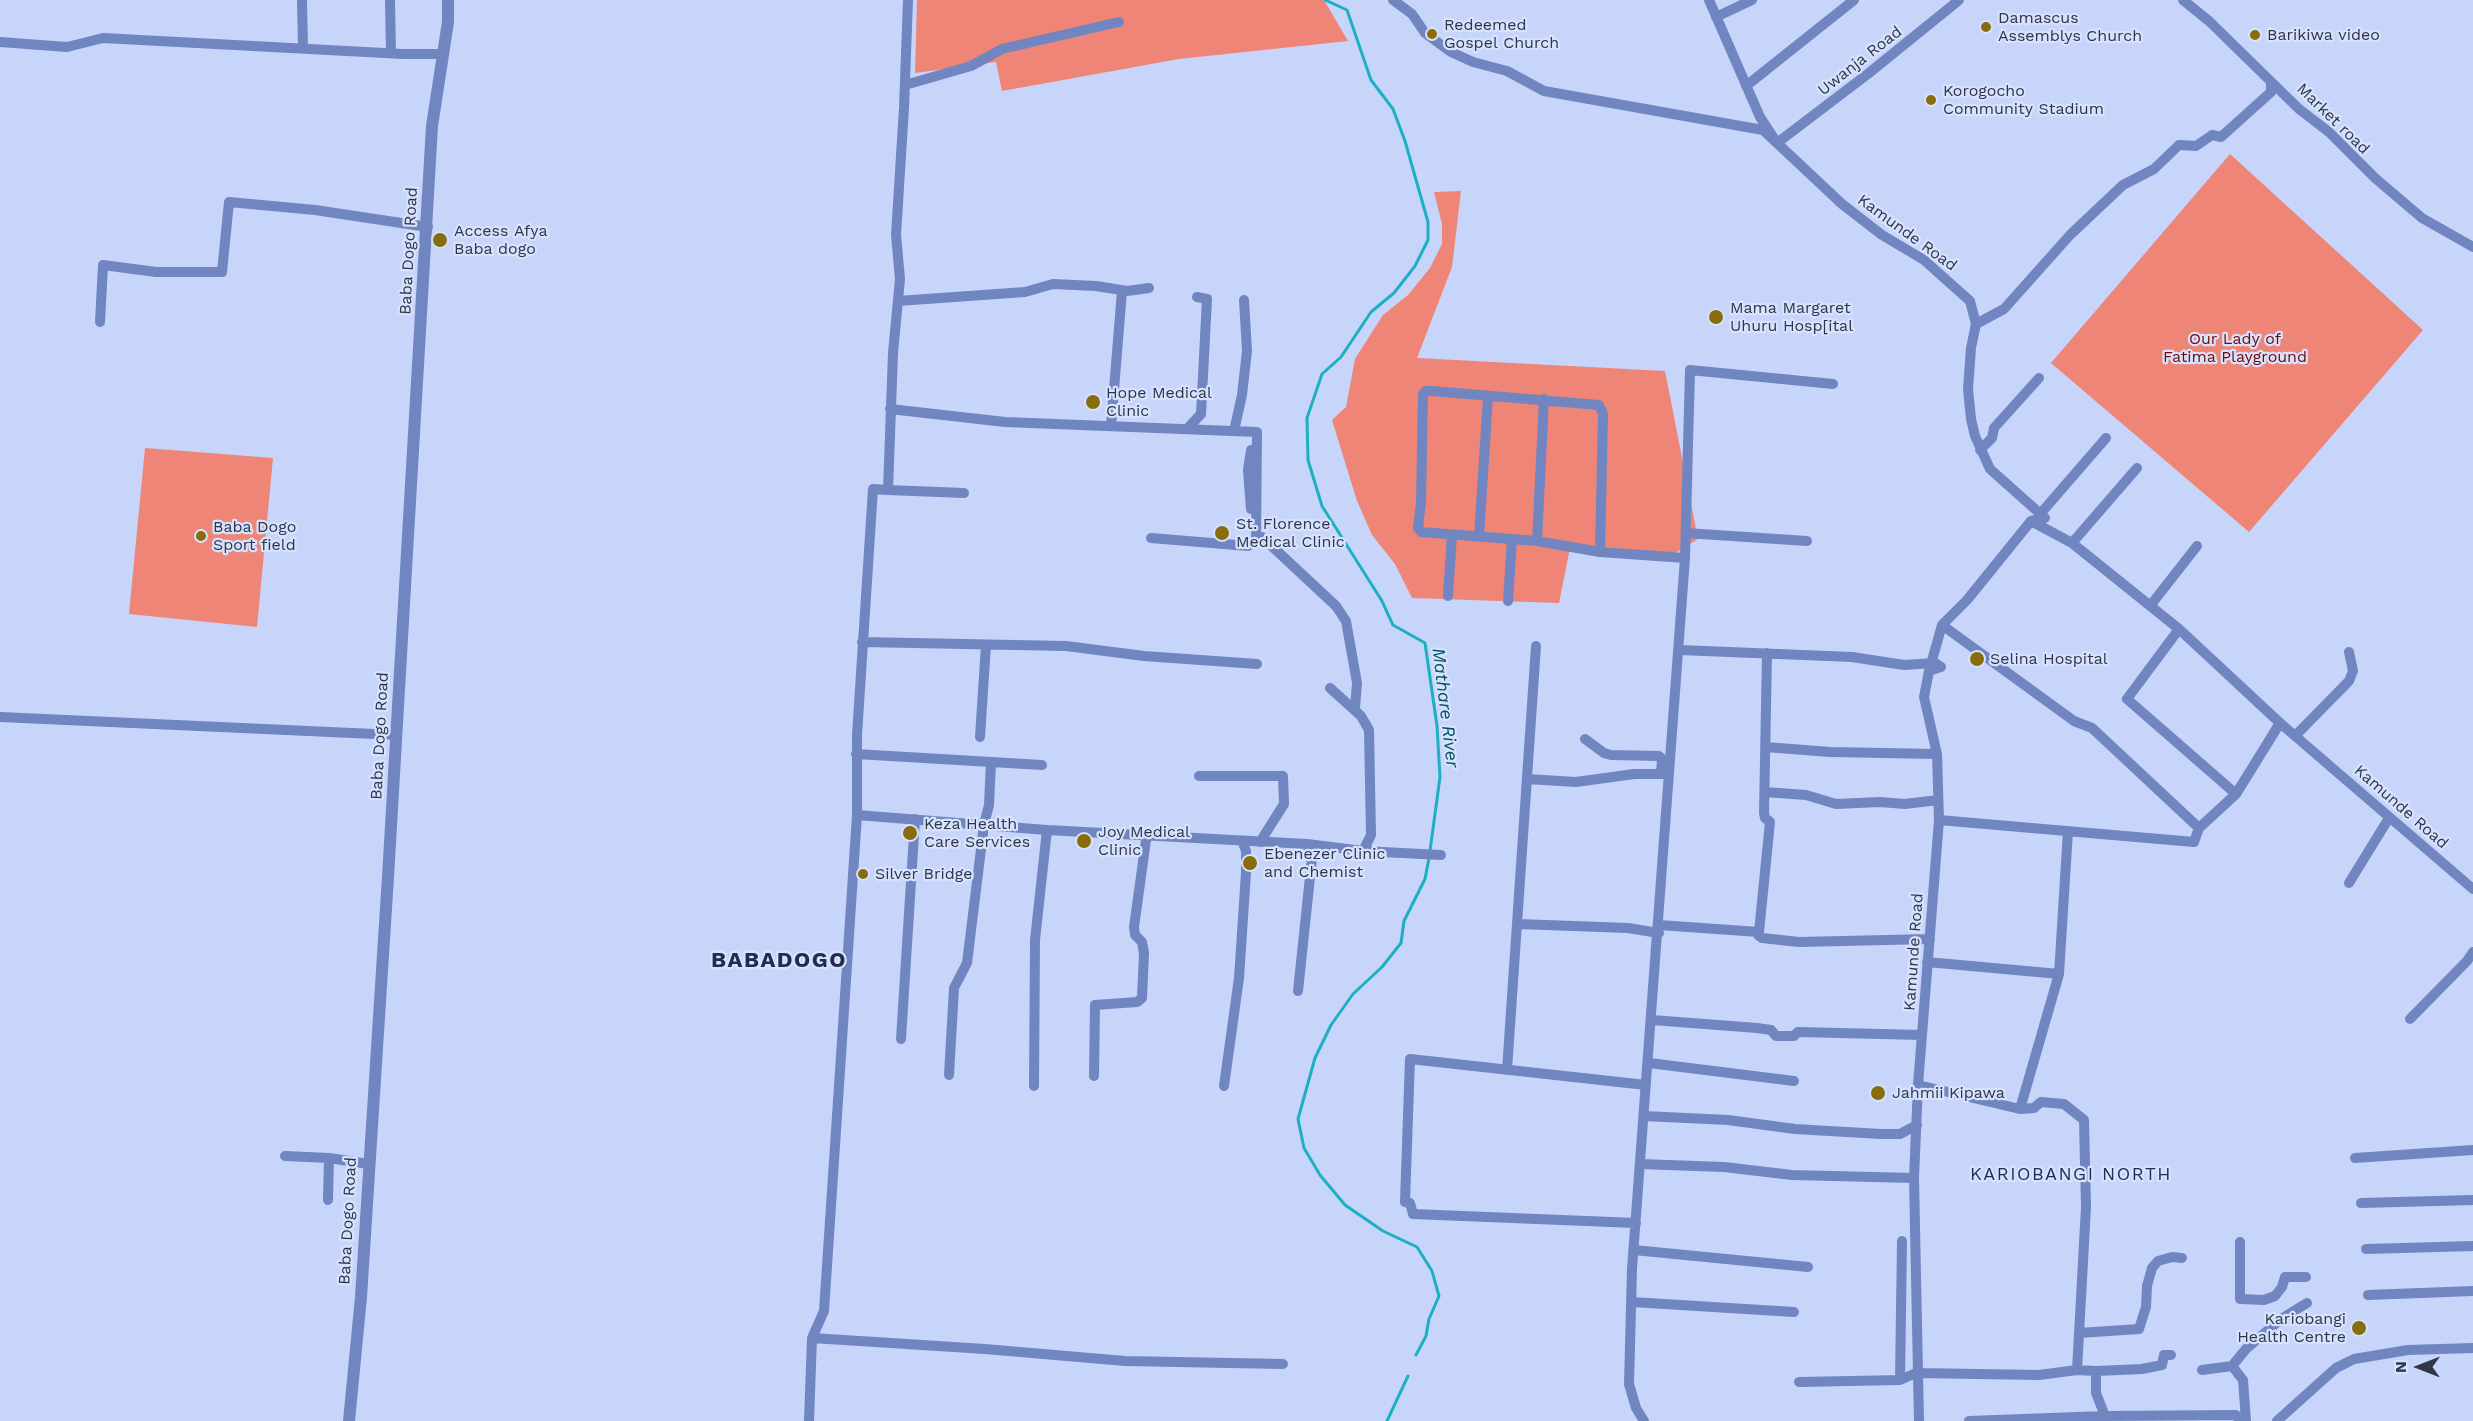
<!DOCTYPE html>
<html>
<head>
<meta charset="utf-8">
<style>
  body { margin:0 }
  #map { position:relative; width:2473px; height:1421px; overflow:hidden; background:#c7d5fa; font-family:"Work Sans",sans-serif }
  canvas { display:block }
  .north { position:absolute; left:2389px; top:1337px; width:60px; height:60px; -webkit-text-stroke:4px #d7e2fe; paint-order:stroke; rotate:270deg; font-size:16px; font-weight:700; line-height:24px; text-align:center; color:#2f3648 }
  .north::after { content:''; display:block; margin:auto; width:21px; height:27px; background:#2f3648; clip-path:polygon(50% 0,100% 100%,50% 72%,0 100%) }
</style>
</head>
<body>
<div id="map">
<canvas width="2473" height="1421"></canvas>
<div class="north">N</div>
</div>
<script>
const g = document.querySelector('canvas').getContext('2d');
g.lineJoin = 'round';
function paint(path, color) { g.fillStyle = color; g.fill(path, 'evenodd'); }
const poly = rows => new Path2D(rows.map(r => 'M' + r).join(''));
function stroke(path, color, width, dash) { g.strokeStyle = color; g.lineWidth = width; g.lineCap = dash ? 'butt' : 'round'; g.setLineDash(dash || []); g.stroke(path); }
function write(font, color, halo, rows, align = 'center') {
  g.font = font + ' "Work Sans",sans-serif'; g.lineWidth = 4.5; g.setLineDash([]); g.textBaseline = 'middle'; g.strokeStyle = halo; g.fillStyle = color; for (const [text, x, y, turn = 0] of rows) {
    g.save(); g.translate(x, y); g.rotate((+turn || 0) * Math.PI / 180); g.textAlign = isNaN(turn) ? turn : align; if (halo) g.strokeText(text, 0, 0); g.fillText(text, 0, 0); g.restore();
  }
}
paint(poly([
  [917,0,1324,0,1348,41,1179,59,1002,91,996,62,915,73],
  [2230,154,2423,330,2249,532,2051,363],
  [1461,191,1452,267,1417,358,1665,371,1698,539,1666,559,1571,543,1559,603,1412,598,1395,564,1372,535,1357,501,1332,420,1346,407,1355,359,1383,315,1408,295,1430,268,1442,244,1442,224,1434,192],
  [145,448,273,458,257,627,129,614]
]), '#ee8577');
stroke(poly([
  [1325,0,1347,10,1371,80,1393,109,1405,141,1428,222,1428,240,1415,266,1394,293,1371,312,1341,357,1322,374,1307,418,1308,460,1322,506,1382,601,1393,625,1425,643,1437,726,1440,777,1430,851],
  [1416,1355,1426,1336,1429,1319,1439,1296,1432,1271,1417,1247,1383,1231,1345,1205,1320,1175,1304,1148,1298,1119,1315,1058,1331,1025,1353,994,1382,967,1401,943,1404,921,1425,879,1429,858],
  [1387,1421,1408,1376]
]), '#1eb0c2', 3);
stroke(poly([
  [302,0,303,48],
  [390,0,391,53],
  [1393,0,1412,14,1425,33,1451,52,1473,62,1507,71,1544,91,1763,130,1777,143,1869,73,1959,0],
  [1709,0,1760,117,1777,143,1842,204,1882,235,1924,260,1970,301,1976,324,1971,348,1968,389,1971,419,1975,436,1990,469,2045,518,2031,521,2072,543,2179,629,2280,723,2473,889],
  [2183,0,2209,21,2299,109,2329,132,2375,178,2422,218,2473,247],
  [1716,17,1752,0],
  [0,42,67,47,103,38,403,54,443,54],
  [905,85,971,66,1002,49,1119,22],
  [1746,86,1854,0],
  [898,301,1025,292,1053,284,1096,286,1127,291,1149,288],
  [100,322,103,265,156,272,222,272,229,202,315,210,428,227],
  [1976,324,2004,309,2070,235,2123,185,2154,169,2179,145,2196,146,2212,135,2221,137,2271,92,2271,82],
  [890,409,1005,422,1257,432,1256,541],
  [1111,426,1122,291],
  [1188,428,1201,414,1207,299,1197,297],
  [1234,431,1242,395,1247,351,1244,300],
  [1980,450,1992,438,1994,428,2039,378],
  [888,490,964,493],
  [1251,509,1248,470,1251,450],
  [2041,513,2106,438],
  [1686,533,1807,541],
  [1479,536,1488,397],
  [1262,537,1336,606,1346,621,1357,683,1355,708],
  [1151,538,1248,546,1262,537],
  [1537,541,1544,399],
  [2072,543,2137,468],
  [1600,552,1603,414,1599,405,1432,391,1426,391,1423,394,1421,502,1418,528,1421,532,1537,541,1600,552,1685,558,1632,1269,1629,1384,1636,1408,1644,1421],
  [1685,558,1690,370,1833,384],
  [1448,596,1452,535],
  [1508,601,1512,539],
  [2150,606,2197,546],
  [1942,625,2074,721,2092,728,2199,828],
  [2179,629,2127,699,2236,794],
  [862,642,1066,646,1144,656,1257,664],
  [1680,650,1852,657,1904,665,1935,663,1941,667,1929,671],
  [1330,688,1361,716,1369,730,1371,835,1363,851],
  [0,717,396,735],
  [2295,736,2349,681,2353,671,2349,652],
  [980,737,986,645],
  [1585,739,1604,753,1611,755,1659,756,1662,759,1661,774],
  [1766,747,1830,752,1937,754],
  [856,754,1042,765],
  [1199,776,1283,776,1284,804,1260,842],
  [1527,779,1576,782,1634,774,1668,774],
  [1765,792,1806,795,1836,804,1880,802,1905,804,1938,800],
  [857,815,1047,830,1307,844,1363,851,1441,855],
  [1939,820,2194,842,2199,828,2236,794,2280,723],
  [2349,883,2389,818],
  [1518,924,1628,928,1659,933],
  [1659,925,1759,932,1758,935,1762,938,1799,942,1930,939],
  [1759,932,1770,822,1765,818,1764,813,1767,653],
  [1927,962,2059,974],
  [1298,991,1312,858,1307,844],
  [2410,1019,2467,961,2473,952],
  [1652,1020,1757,1028,1771,1030,1776,1036,1794,1036,1798,1032,1922,1035],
  [901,1039,915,819],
  [1649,1063,1794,1081],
  [1507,1070,1536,646],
  [949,1075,954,988,967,963,984,825,989,805,991,762],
  [1094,1076,1095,1005,1137,1002,1142,998,1144,953,1142,942,1135,935,1134,927,1147,833],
  [1918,1085,2020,1109,2034,1108,2041,1102,2064,1104,2084,1120,2086,1207,2077,1370,2096,1371,2096,1393,2105,1416],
  [1034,1086,1035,940,1047,830],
  [1224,1086,1239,978,1246,873,1246,851,1242,841],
  [2020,1109,2059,974,2068,831],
  [1644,1116,1728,1120,1795,1129,1881,1134,1900,1134,1917,1125],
  [285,1156,329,1158],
  [2355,1158,2473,1150],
  [1640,1164,1724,1167,1792,1175,1914,1178],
  [328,1200,329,1158,368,1164],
  [2361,1203,2473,1200],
  [1636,1223,1413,1214,1410,1203,1405,1202,1410,1059,1646,1085],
  [2240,1242,2240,1299,2264,1300,2275,1296,2282,1287,2285,1277,2306,1277],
  [2366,1249,2473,1246],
  [1634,1250,1808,1267],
  [2368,1295,2473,1291],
  [1632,1302,1794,1312],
  [2079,1333,2139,1329,2146,1307,2147,1286,2152,1268,2158,1261,2172,1257,2182,1258],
  [812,1338,985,1349,1125,1361,1283,1364],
  [2232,1366,2243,1380,2246,1421],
  [2202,1370,2232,1366,2246,1349,2281,1319,2307,1303],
  [2096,1371,2142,1369,2162,1365,2164,1355,2171,1355],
  [1900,1380,1902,1241],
  [1799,1382,1900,1380,1916,1373,2039,1375,2077,1370],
  [809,1421,812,1338,824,1311,857,815,857,735,873,489,888,490,893,353,900,279,896,235,904,108,908,0],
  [1919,1421,1914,1178,1918,1085,1939,820,1937,754,1924,697,1929,671,1942,625,1967,600,2031,521],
  [1969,1421,2105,1416,2236,1415,2240,1421],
  [2277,1421,2336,1368,2354,1359,2408,1350,2473,1348]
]), '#7186c0', 10);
stroke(poly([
  [349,1421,361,1297,388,877,432,126,448,22,448,0]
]), '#7186c0', 12);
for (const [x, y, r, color] of [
  [1986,27,6,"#896c0b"],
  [1432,34,6,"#896c0b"],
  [2255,35,6,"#896c0b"],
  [1931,100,6,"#896c0b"],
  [440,240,8,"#896c0b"],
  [1716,317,8,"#896c0b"],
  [1093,402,8,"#896c0b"],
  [1222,533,8,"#896c0b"],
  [201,536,6,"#896c0b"],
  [1977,659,8,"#896c0b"],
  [910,833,8,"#896c0b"],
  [1084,841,8,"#896c0b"],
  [1250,863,8,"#896c0b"],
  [863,874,6,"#896c0b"],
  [1878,1093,8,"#896c0b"],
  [2359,1328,8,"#896c0b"]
]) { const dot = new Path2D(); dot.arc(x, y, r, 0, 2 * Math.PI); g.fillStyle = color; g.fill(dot); stroke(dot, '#d7e2fe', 2); }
write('16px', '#2f3648', '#d7e2fe', [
  ["Damascus",1998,18],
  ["Assemblys Church",1998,36],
  ["Redeemed",1444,25],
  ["Gospel Church",1444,43],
  ["Barikiwa video",2267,35],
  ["Korogocho",1943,91],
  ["Community Stadium",1943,109],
  ["Access Afya",454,231],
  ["Baba dogo",454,249],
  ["Mama Margaret",1730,308],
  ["Uhuru Hosp[ital",1730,326],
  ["Hope Medical",1106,393],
  ["Clinic",1106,411],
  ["St. Florence",1236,524],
  ["Medical Clinic",1236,542],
  ["Baba Dogo",213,527],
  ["Sport field",213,545],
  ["Selina Hospital",1990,659],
  ["Keza Health",924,824],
  ["Care Services",924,842],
  ["Joy Medical",1098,832],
  ["Clinic",1098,850],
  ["Ebenezer Clinic",1264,854],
  ["and Chemist",1264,872],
  ["Silver Bridge",875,874],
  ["Jahmii Kipawa",1892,1093],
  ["Kariobangi",2346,1319,"right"],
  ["Health Centre",2346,1337,"right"]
], 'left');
write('16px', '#2f3648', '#d7e2fe', [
  ["Uwanja Road",1860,61,-38],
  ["Market road",2333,119,44],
  ["Kamunde Road",1907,233,36],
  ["Baba Dogo Road",409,251,-87],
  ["Baba Dogo Road",380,736,-87],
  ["Kamunde Road",2401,807,41],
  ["Kamunde Road",1914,952,-86],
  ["Baba Dogo Road",348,1221,-87]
]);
write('16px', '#740906', '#d7e2fe', [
  ["Our Lady of",2235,339],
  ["Fatima Playground",2235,357]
]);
write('italic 18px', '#05555f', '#d7e2fe', [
  ["Mathare River",1445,708,83]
]);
g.letterSpacing = '1.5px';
write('18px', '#212d50', '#d7e2fe', [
  ["KARIOBANGI NORTH",2071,1175]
]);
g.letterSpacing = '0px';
g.letterSpacing = '1.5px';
write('bold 22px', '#212d50', '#d7e2fe', [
  ["BABADOGO",779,961]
]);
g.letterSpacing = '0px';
</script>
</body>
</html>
